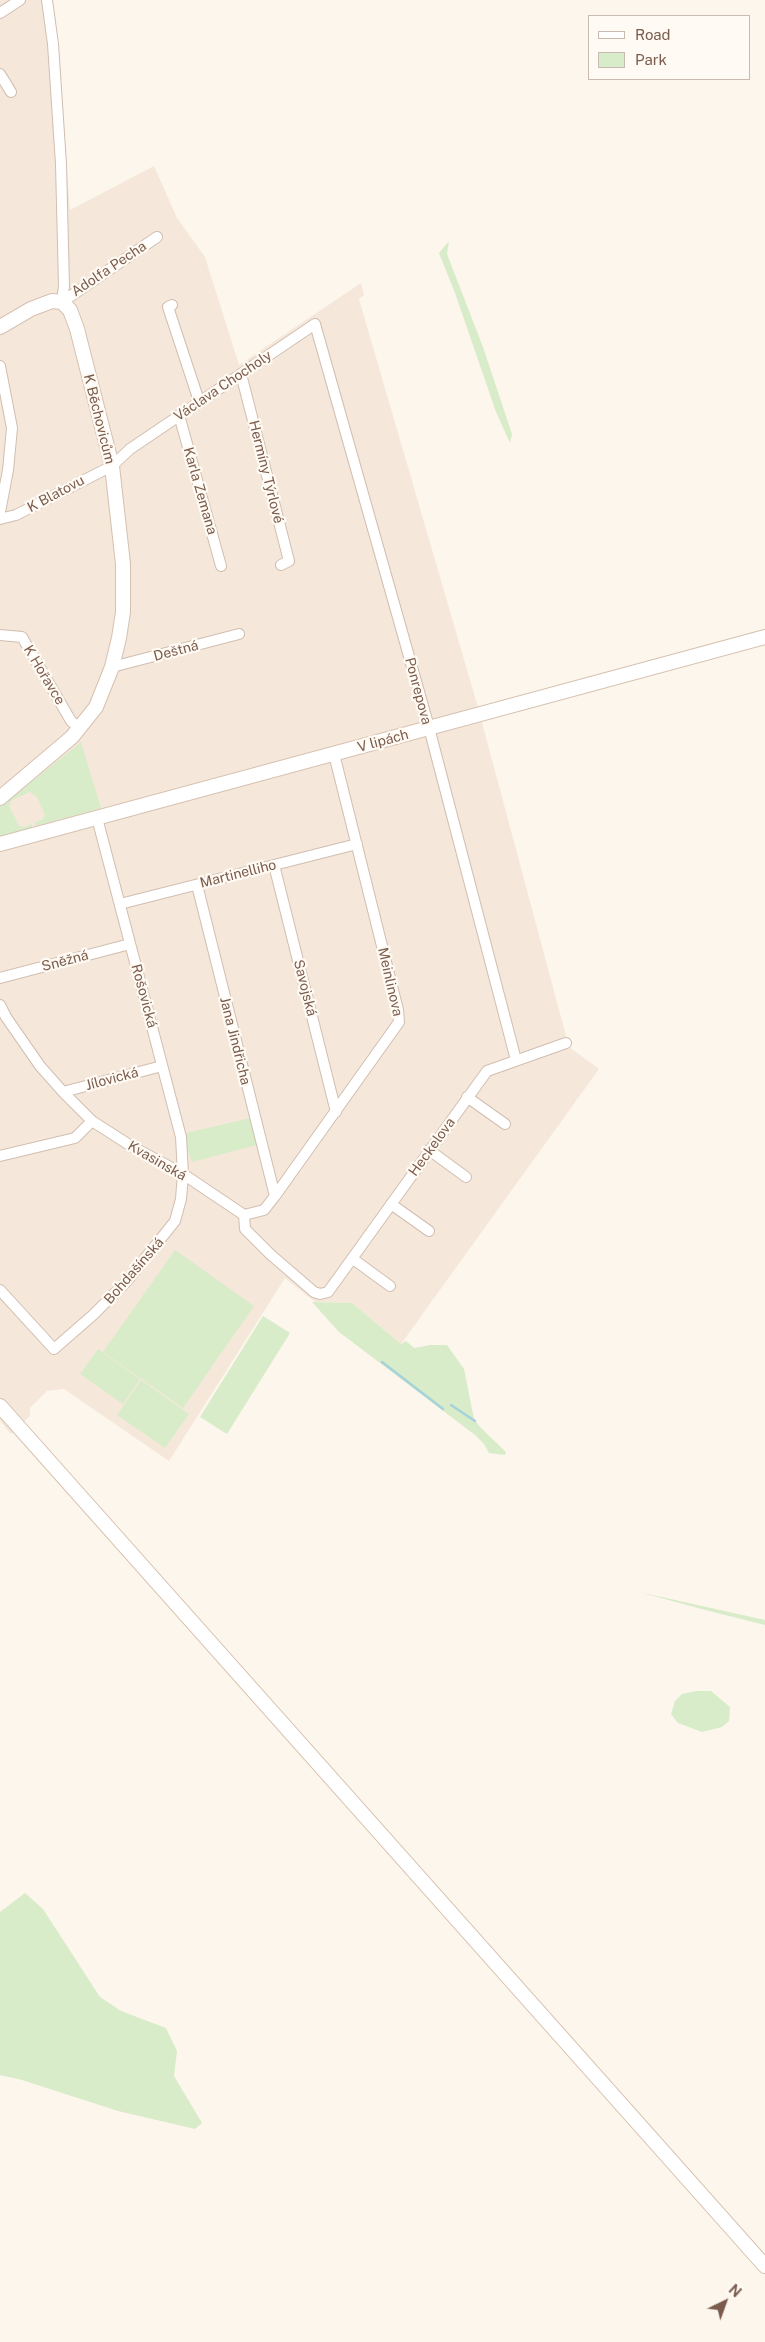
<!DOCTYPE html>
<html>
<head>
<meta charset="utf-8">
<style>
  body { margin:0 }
  #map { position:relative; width:765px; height:2342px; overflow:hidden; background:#fdf6ec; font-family:"Public Sans",sans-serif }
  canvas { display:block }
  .legend { position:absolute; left:588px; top:15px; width:162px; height:65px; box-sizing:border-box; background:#fffaf3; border:1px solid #cabbb1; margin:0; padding:6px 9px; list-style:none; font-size:15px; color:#7a5c4d }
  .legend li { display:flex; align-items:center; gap:10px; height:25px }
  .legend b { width:25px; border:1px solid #cabbb1 }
  .north { position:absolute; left:700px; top:2277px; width:50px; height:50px; -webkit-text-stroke:4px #fffaf3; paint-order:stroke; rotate:42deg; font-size:14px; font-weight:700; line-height:20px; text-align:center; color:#7a5c4d }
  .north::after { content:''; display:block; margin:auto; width:18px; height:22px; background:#7a5c4d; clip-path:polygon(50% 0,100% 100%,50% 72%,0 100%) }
</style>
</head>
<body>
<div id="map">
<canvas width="765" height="2342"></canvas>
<ul class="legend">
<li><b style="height:6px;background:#fff"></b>Road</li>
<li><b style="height:14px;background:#d8ecc9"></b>Park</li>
</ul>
<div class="north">N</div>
</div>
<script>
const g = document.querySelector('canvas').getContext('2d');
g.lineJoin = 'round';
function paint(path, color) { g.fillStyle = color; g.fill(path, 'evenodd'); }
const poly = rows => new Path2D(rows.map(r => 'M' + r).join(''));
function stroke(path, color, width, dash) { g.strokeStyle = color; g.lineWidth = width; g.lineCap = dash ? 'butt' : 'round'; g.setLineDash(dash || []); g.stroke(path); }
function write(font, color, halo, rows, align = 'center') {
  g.font = font + ' "Public Sans",sans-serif'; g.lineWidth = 4.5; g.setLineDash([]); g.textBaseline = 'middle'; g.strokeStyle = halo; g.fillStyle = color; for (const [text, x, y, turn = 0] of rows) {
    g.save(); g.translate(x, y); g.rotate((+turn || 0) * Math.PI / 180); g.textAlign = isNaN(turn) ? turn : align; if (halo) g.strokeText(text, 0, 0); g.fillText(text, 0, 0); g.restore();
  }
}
paint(poly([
  [0,0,51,0,55,18,70,210,154,166,177,218,205,257,239,365,361,283,364,295,359,299,477,704,569,1047,599,1069,401,1344,352,1303,315,1302,285,1278,169,1461,64,1389,47,1391,30,1408,30,1416,11,1434,0,1421]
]), '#f5e8da');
paint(poly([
  [449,241,447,254,483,347,512,434,510,443,496,412,455,293,439,253],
  [81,742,101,808,36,826,34,823,43,819,45,815,37,797,30,792,12,800,9,806,19,826,25,827,31,824,33,829,0,837,0,807,5,800,8,804,8,801],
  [250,1118,257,1145,192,1162,182,1134],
  [175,1250,254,1306,183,1408,103,1352],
  [312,1302,352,1303,401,1344,406,1341,414,1348,430,1345,447,1345,464,1369,474,1419,481,1428,506,1452,505,1455,489,1453,484,1444,475,1435,339,1332],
  [263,1316,290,1333,227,1434,200,1417],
  [98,1349,140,1379,123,1404,80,1374],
  [141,1380,189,1414,165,1448,117,1415],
  [639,1592,765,1620,765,1625,709,1611],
  [696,1691,711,1691,730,1707,729,1721,722,1727,702,1732,678,1723,671,1714,675,1701,682,1694],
  [25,1893,43,1909,100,1997,121,2011,166,2028,177,2051,174,2076,202,2123,195,2129,118,2111,22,2080,0,2075,0,1912]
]), '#d8ecc9');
stroke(poly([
  [382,1362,443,1409],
  [451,1405,475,1421]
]), '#a5d3da', 2.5);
const street = poly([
  [47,0,53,44,61,164,64,286,62,302],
  [0,13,20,0],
  [0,74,11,92],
  [62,302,157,237],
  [172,305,168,307,199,401],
  [0,366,12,428,8,470,0,512],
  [241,374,289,561,281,565],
  [179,415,221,566],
  [0,519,16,515,112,466,130,449,315,324,427,720,516,1060],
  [0,635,22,637,71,721,80,729],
  [112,667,239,634],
  [274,865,336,1112],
  [197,885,275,1196],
  [120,904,357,844],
  [0,978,130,944],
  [0,1005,6,1017,40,1066,63,1092,92,1121,131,1146,183,1174,244,1215],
  [63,1092,162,1066],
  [467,1097,505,1124],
  [429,1150,466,1177],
  [0,1156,75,1138,92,1121],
  [391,1204,429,1231],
  [244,1215,264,1210,275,1196,399,1022,398,1010,334,754],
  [244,1215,245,1229,270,1254,314,1292,320,1294,328,1292,487,1071,566,1043],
  [353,1259,390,1286],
  [0,1290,54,1349,93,1315,127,1281,175,1221,181,1199,183,1174,181,1137,97,818]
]);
const secondary = poly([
  [0,327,31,309,52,301,62,302,70,310,77,329,112,466,123,564,123,612,119,638,112,667,96,707,72,737,0,798],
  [0,844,765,637],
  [0,1406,765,2266]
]);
stroke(street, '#d1beb0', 12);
stroke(secondary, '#d6c0b0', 16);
stroke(street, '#fff', 10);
stroke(secondary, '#fff', 14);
write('14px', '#7a5c4d', '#fffaf3', [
  ["Adolfa Pecha",109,269,-34],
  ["Václava Chocholy",223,386,-34],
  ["K Běchovicům",99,419,76],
  ["Hermíny Týrlové",266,472,76],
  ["Karla Zemana",200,491,74],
  ["K Blatovu",56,494,-28],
  ["Deštná",176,651,-15],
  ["K Hořavce",44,675,59],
  ["Ponrepova",418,691,75],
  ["V lipách",383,741,-15],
  ["Martinelliho",238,874,-14],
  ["Sněžná",65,961,-15],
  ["Meinlinova",390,982,77],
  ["Savojská",305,988,76],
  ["Rošovická",144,996,75],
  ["Jana Jindřicha",235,1041,76],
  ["Jílovická",112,1079,-15],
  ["Heckelova",432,1147,-54],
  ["Kvasinská",157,1161,30],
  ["Bohdašínská",134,1271,-49]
]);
</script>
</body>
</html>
